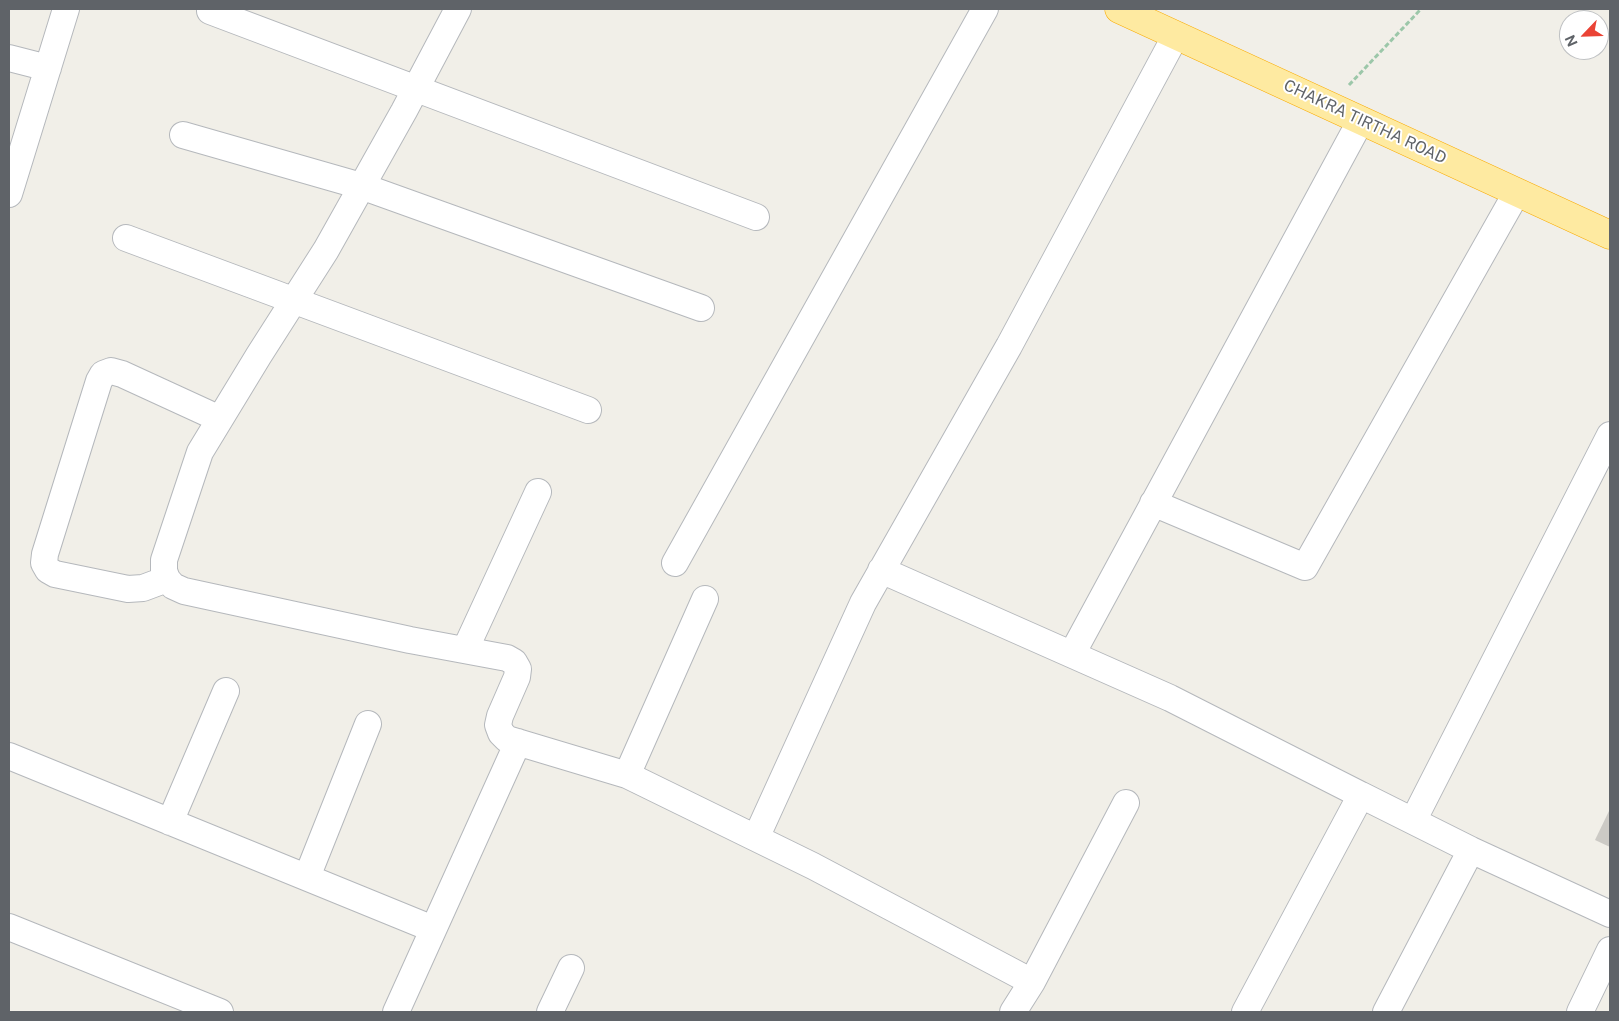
<!DOCTYPE html>
<html>
<head>
<meta charset="utf-8">
<style>
  body { margin:0 }
  #map { position:relative; width:1619px; height:1021px; overflow:hidden; background:#f1efe8; font-family:"Public Sans",sans-serif }
  canvas { display:block }
  .frame { position:absolute; inset:0; border:10px solid #5f6368; pointer-events:none }
  .north { position:absolute; left:1559px; top:10px; width:50px; height:50px; box-sizing:border-box; background:#fff; border:1px solid #bfc1c3; border-radius:50%; rotate:246deg; font-size:14px; font-weight:700; line-height:20px; text-align:center; color:#5f6368 }
  .north::after { content:''; display:block; margin:auto; width:18px; height:22px; background:#ea4335; clip-path:polygon(50% 0,100% 100%,50% 72%,0 100%) }
</style>
</head>
<body>
<div id="map">
<canvas width="1619" height="1021"></canvas>
<div class="frame"></div>
<div class="north">N</div>
</div>
<script>
const g = document.querySelector('canvas').getContext('2d');
g.lineJoin = 'round';
function paint(path, color) { g.fillStyle = color; g.fill(path, 'evenodd'); }
const poly = rows => new Path2D(rows.map(r => 'M' + r).join(''));
function stroke(path, color, width, dash) { g.strokeStyle = color; g.lineWidth = width; g.lineCap = dash ? 'butt' : 'round'; g.setLineDash(dash || []); g.stroke(path); }
function write(font, color, halo, rows, align = 'center') {
  g.font = font + ' "Public Sans",sans-serif'; g.lineWidth = 4; g.setLineDash([]); g.textBaseline = 'middle'; g.strokeStyle = halo; g.fillStyle = color; for (const [text, x, y, turn = 0] of rows) {
    g.save(); g.translate(x, y); g.rotate((+turn || 0) * Math.PI / 180); g.textAlign = isNaN(turn) ? turn : align; if (halo) g.strokeText(text, 0, 0); g.fillText(text, 0, 0); g.restore();
  }
}
paint(poly([
  [1609,811,1610,811,1610,847,1595,840]
]), '#cccac5');
const minor = poly([
  [458,9,404,111,326,250,259,355,200,452,164,560,164,571,167,579,173,586,184,591,410,640,507,658,514,662,518,669,517,677,500,716,498,725,501,733,507,739,627,775,813,866,1032,982],
  [210,11,756,217],
  [9,58,48,68],
  [183,135,361,186,701,308],
  [9,194,66,9],
  [126,238,588,410],
  [1153,503,1305,567,1517,192],
  [675,563,985,9],
  [881,570,1170,698,1361,795],
  [167,579,143,588,128,589,55,574,48,570,44,563,45,554,99,381,103,374,111,371,122,374,220,419],
  [465,650,538,492],
  [1072,654,1361,120],
  [9,756,433,929],
  [627,775,705,599],
  [1413,821,1471,850,1610,914],
  [170,822,226,691],
  [756,838,863,603,1009,346,1176,35],
  [307,877,368,724],
  [9,927,220,1012],
  [396,1012,518,742],
  [550,1012,571,968],
  [1013,1012,1032,982,1126,803],
  [1245,1012,1361,795,1413,821,1610,435],
  [1386,1012,1471,850],
  [1580,1012,1610,950]
]);
const trunk = poly([
  [1119,9,1610,235]
]);
stroke(minor, '#b5b8bc', 28);
stroke(trunk, '#f9ab00', 29);
stroke(poly([
  [1349,85,1421,9]
]), '#9cc7a9', 3, [5, 2.5]);
stroke(minor, '#fff', 26);
stroke(trunk, '#feeaa1', 28);
write('16px', '#5f6368', '#fff', [
  ["CHAKRA TIRTHA ROAD",1365,122,25]
]);
</script>
</body>
</html>
